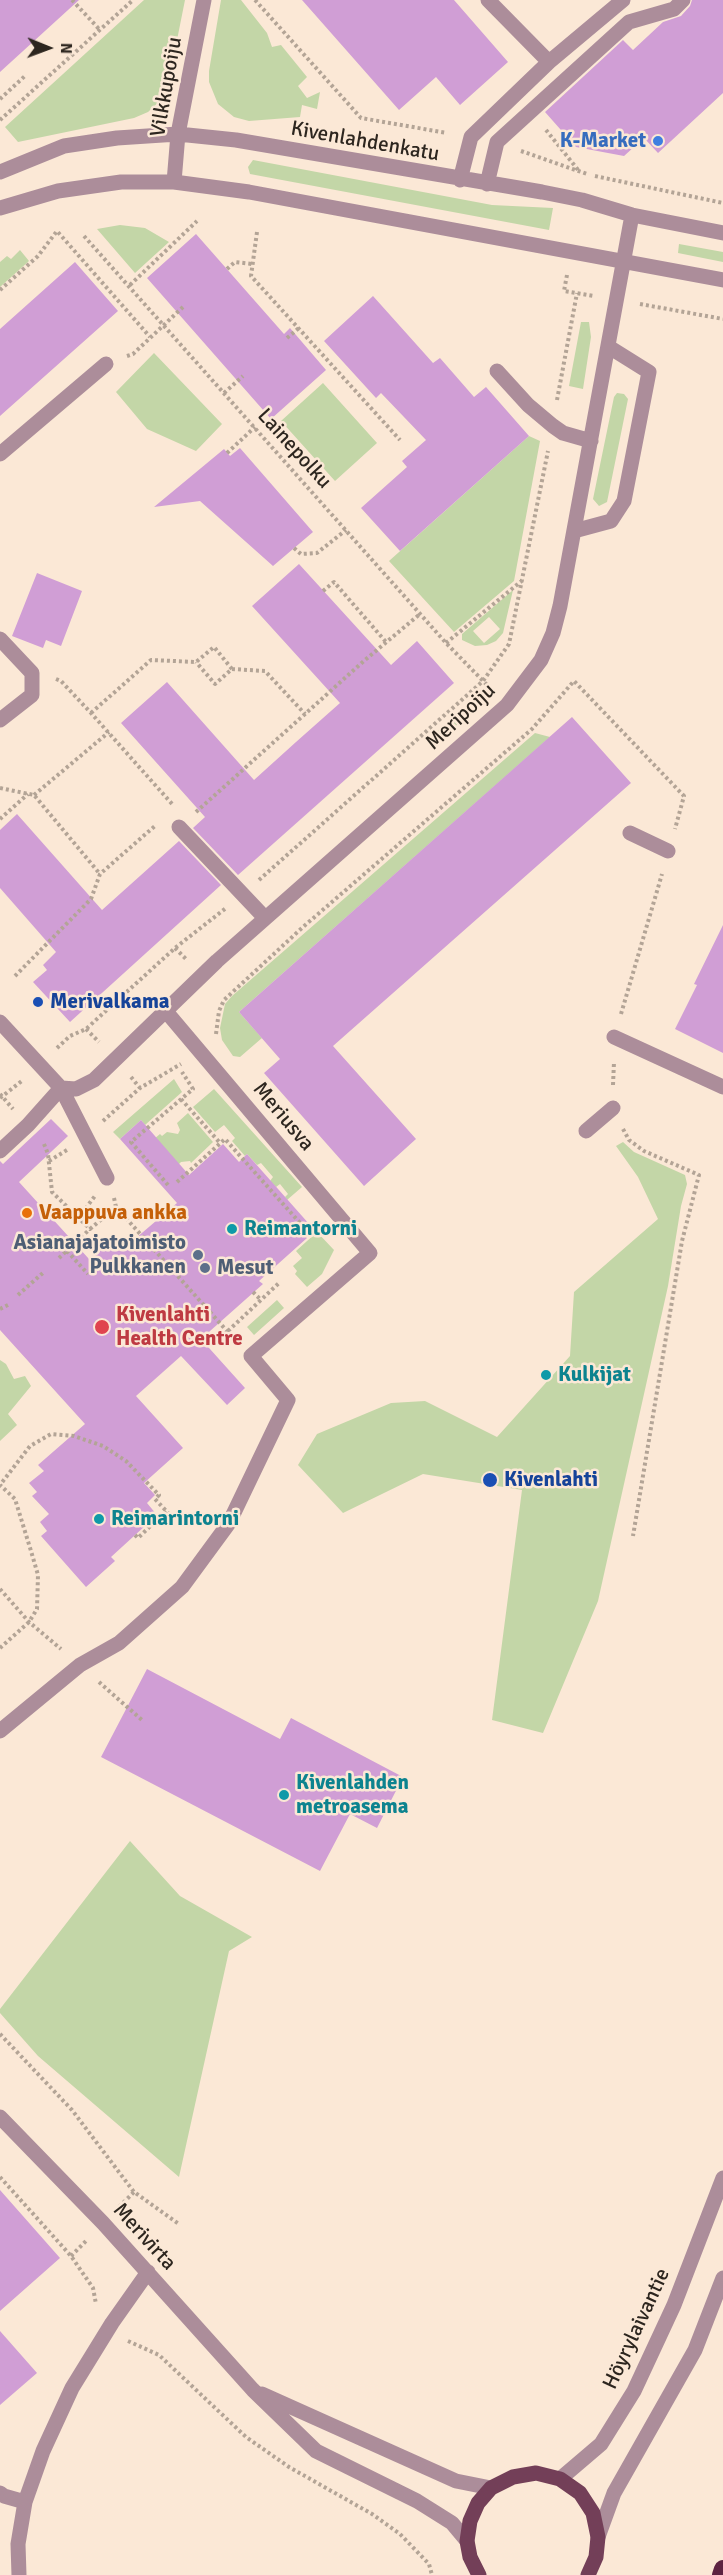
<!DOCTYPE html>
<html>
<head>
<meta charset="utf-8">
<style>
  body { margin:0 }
  #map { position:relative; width:723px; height:2575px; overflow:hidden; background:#fbe8d6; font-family:Signika,sans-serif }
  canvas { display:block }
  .north { position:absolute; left:18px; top:18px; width:60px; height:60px; -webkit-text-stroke:4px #fbe8d6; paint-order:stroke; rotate:91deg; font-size:16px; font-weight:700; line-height:24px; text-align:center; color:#2d261f }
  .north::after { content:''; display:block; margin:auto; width:21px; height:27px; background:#2d261f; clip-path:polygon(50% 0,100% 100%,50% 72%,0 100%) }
</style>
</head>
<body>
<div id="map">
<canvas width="723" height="2575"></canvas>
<div class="north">N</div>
</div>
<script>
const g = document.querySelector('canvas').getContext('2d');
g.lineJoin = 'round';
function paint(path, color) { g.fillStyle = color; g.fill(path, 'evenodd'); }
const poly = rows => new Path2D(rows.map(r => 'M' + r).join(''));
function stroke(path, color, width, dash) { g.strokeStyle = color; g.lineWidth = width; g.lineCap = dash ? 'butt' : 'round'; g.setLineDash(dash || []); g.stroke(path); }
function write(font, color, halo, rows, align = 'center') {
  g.font = font + ' Signika,sans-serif'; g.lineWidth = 5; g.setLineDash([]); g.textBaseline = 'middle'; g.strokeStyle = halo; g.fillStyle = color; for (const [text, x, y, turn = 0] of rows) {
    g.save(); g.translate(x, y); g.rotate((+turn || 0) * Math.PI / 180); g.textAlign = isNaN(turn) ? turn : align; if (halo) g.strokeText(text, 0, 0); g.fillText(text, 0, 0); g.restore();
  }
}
paint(poly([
  [144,0,185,0,169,80,162,99,148,112,134,118,18,142,5,127],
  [221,0,241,0,267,33,272,47,281,45,307,77,298,86,307,98,320,92,317,109,302,105,300,117,249,121,234,117,218,104,209,82,209,71],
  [253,160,492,205,553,208,549,230,250,174,248,167],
  [120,225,145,228,169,242,135,273,97,229],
  [679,244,723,252,723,262,678,253],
  [20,250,29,261,0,287,0,262,7,256,11,259],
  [581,322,589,322,591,337,583,389,569,386],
  [154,353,222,424,196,451,147,429,116,392],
  [323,383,377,443,335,481,281,421],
  [617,393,624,394,628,399,607,502,599,506,593,499,614,397],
  [529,436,540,441,514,581,454,632,389,561],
  [513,590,503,633,496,641,487,645,475,646,462,640,462,634],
  [489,617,500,629,484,643,473,631],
  [476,697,482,703,441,739,435,733],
  [535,733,550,737,239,1012,262,1038,240,1057,233,1056,222,1040,220,1028,225,1004,232,996],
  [174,1079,182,1092,145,1125,141,1120,120,1139,113,1132],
  [214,1089,302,1187,287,1200,285,1197,288,1194,280,1184,276,1187,270,1181,273,1177,261,1163,257,1165,247,1154,245,1156,232,1141,235,1138,224,1125,215,1132,193,1107],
  [188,1113,213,1142,191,1163,190,1161,181,1162,174,1169,147,1145,160,1134,162,1136,167,1132,178,1134,180,1130,177,1123],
  [623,1142,634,1152,685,1175,687,1184,681,1206,668,1286,598,1601,543,1733,492,1720,522,1490,423,1474,343,1513,298,1465,317,1434,391,1403,425,1401,497,1437,570,1356,574,1292,658,1219,638,1177,616,1146],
  [317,1232,334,1250,322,1274,307,1287,295,1274,297,1271,293,1266,302,1258,296,1251],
  [277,1300,284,1308,254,1335,247,1327],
  [0,1360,6,1364,14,1379,25,1376,31,1386,8,1414,17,1425,0,1441],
  [130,1841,180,1896,252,1937,229,1951,179,2177,38,2056,0,2013,0,2009]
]), '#c3d6a7');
paint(poly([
  [0,0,79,0,0,72],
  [302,0,454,0,508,62,460,105,436,77,399,110],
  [692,0,723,0,723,93,658,153,644,138,624,156,576,147,545,112,623,40,633,50,663,22,681,16,690,6],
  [196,234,284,334,290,328,326,370,271,419,147,278],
  [75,262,118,311,0,416,0,329],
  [373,296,433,363,440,358,474,397,486,387,529,436,400,551,361,508,407,467,402,461,426,440,381,393,376,398,324,341],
  [240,448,313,532,273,566,200,501,154,507,224,449,230,456],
  [299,564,391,665,417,641,454,683,238,875,193,828,205,817,121,723,167,682,254,780,296,742,340,703,252,606],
  [37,573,82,591,61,646,46,640,43,648,12,636],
  [572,717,631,783,333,1046,416,1139,364,1186,264,1073,280,1059,239,1012],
  [17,814,102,910,179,841,221,885,70,1022,33,982,47,970,43,965,56,952,0,888,0,830],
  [723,925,723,1053,675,1029,697,985,694,984],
  [51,1119,68,1136,19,1182,89,1259,111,1238,122,1250,177,1203,120,1139,141,1120,189,1175,223,1144,239,1162,247,1154,310,1225,301,1233,307,1238,259,1281,263,1284,201,1339,245,1388,227,1405,181,1356,136,1396,183,1448,144,1483,155,1495,147,1503,157,1515,111,1557,115,1561,86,1587,41,1536,47,1531,40,1522,49,1514,32,1496,37,1492,29,1483,44,1471,38,1465,85,1424,0,1330,0,1161,3,1164],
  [147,1669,280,1739,291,1718,403,1777,377,1828,350,1814,320,1871,101,1757],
  [0,2190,60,2258,0,2311],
  [0,2331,37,2373,0,2405]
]), '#d09ed5');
stroke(poly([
  [72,0,100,30],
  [255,0,361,118,447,133],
  [0,99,26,75],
  [0,120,133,0],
  [546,130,579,171],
  [521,151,587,174],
  [595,176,723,203],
  [257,232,251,276,400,440],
  [84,236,446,643,490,688],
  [227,269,235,262,252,264],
  [567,275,564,291,594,296],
  [130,285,197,221],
  [0,290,38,256,57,231,150,337],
  [640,304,723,319],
  [287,338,299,328],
  [127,356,133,354,183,307],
  [224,393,243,376],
  [557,400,577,293],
  [227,453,255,427],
  [294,548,301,554,317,553,346,530],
  [323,591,334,582,386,642],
  [446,643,524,579],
  [232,669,265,671,305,714],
  [56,679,61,681,91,713,173,805],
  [91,713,151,660,196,662,214,647,232,669,215,684,196,662],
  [0,788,34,795,100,874],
  [34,795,109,732],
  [196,812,365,660,420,614],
  [0,819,28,794],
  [259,880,483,681,509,644,548,451],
  [175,948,187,960],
  [15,976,91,899,100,874,156,825],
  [621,1014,662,874],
  [86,1029,99,1042],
  [216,1034,219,1011,224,1000,303,927,532,729,574,681,684,796,675,829],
  [57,1048,70,1036,86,1029,175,948,226,908],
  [131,1077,140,1088],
  [613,1085,614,1062],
  [0,1094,13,1109],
  [0,1098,23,1080],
  [181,1099,220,1143],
  [103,1121,140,1088,181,1064],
  [623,1129,629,1140,644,1151,699,1175,682,1241,633,1536],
  [44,1144,48,1154,52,1192,90,1229,116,1207],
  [49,1161,67,1150],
  [177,1182,225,1139,309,1233],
  [168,1185,131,1142,193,1089,182,1072],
  [114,1198,116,1207,235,1340],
  [78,1218,95,1196],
  [304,1236,317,1225],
  [67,1251,88,1274],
  [59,1258,90,1229],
  [253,1292,261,1300],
  [18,1295,44,1272],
  [0,1309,8,1305],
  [228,1331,280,1282],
  [135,1535,138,1538,166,1511],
  [0,1589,29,1622,61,1649],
  [0,1648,29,1622,37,1609,38,1575,31,1551,15,1499,0,1485,30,1446,51,1434,74,1436,103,1446,126,1461,159,1495,155,1499,171,1516],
  [99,1682,143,1721],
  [0,2034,72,2110,134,2192,179,2224],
  [0,2177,71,2256,93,2288,96,2304],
  [119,2207,134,2192],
  [71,2256,87,2240],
  [128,2341,159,2355,246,2437,289,2467,372,2514,400,2534,429,2564,432,2575]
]), '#b3a496', 4, [3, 3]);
stroke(poly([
  [488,0,549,62],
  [0,172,64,146,117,138,178,134,236,140,542,192,582,200,632,215,723,233],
  [460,180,471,137,549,62,623,0],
  [174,182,178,134,204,0],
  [487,184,497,142,629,22,674,9,683,0],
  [0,208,58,191,121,182,174,182,249,192,723,280],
  [497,371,528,405,553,426,563,433,591,441],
  [0,454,106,364],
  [574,531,611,521,624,501,649,372,609,347],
  [0,639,32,673,32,695,0,720],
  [179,827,265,918],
  [630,833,668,851],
  [0,1022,61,1088,107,1178],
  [614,1037,723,1087],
  [61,1088,76,1089,94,1080,217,961,507,705,541,660,553,633,560,606,632,215],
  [586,1131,613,1108],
  [0,1151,28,1125,61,1088],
  [0,1731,80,1665,119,1643,182,1587,229,1523,288,1400,251,1356,370,1253,164,1009],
  [0,2117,103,2223,253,2390,316,2451,417,2501,452,2523,467,2541],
  [262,2394,456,2481,491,2488],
  [560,2479,601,2444,634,2391,674,2305,723,2178],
  [0,2493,4,2496,25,2502],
  [598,2537,614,2493,695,2350,723,2278],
  [19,2575,18,2544,25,2502,43,2451,72,2388,112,2323,148,2272]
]), '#ac8d9a', 15);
stroke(poly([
  [479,2575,470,2557,467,2541,470,2521,478,2503,491,2488,513,2477,536,2473,560,2479,580,2493,593,2513,598,2537,596,2557,588,2575]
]), '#733f58', 15);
stroke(poly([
  [721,2575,723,2569]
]), '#5d2241', 18);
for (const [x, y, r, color] of [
  [658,141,6,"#3f7fe0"],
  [38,1002,6,"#1a4fb4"],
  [27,1213,6,"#e8710a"],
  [232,1229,6,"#0f9aa8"],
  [198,1255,6,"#5c6f8a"],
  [205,1268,6,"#5c6f8a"],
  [102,1327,8,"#e0444e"],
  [546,1375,6,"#0f9aa8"],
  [490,1480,8,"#1a4fb4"],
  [99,1519,6,"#0f9aa8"],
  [284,1795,6,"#0f9aa8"]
]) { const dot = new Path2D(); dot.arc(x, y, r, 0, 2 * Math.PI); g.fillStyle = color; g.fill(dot); stroke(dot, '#fbe8d6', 2); }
write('21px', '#2d261f', '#fbe8d6', [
  ["Vilkkupoiju",167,87,-80],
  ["Kivenlahdenkatu",365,142,10],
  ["Lainepolku",294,449,48],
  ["Meripoiju",461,717,-43],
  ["Meriusva",283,1117,50],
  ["Merivirta",144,2237,48],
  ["Höyrylaivantie",637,2329,-65]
]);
write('bold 21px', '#366cbe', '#fbe8d6', [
  ["K-Market",646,141]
], 'right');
write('bold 21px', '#164399', '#fbe8d6', [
  ["Merivalkama",50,1002],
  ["Kivenlahti",504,1480]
], 'left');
write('bold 21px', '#c56008', '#fbe8d6', [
  ["Vaappuva ankka",39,1213]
], 'left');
write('bold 21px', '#0d838f', '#fbe8d6', [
  ["Reimantorni",244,1229],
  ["Kulkijat",558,1375],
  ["Reimarintorni",111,1519],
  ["Kivenlahden",296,1783],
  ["metroasema",296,1807]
], 'left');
write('bold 21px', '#4e5e75', '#fbe8d6', [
  ["Asianajajatoimisto",186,1243],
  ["Pulkkanen",186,1267],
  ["Mesut",217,1268,"left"]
], 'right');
write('bold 21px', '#be3a42', '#fbe8d6', [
  ["Kivenlahti",116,1315],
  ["Health Centre",116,1339]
], 'left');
</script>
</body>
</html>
